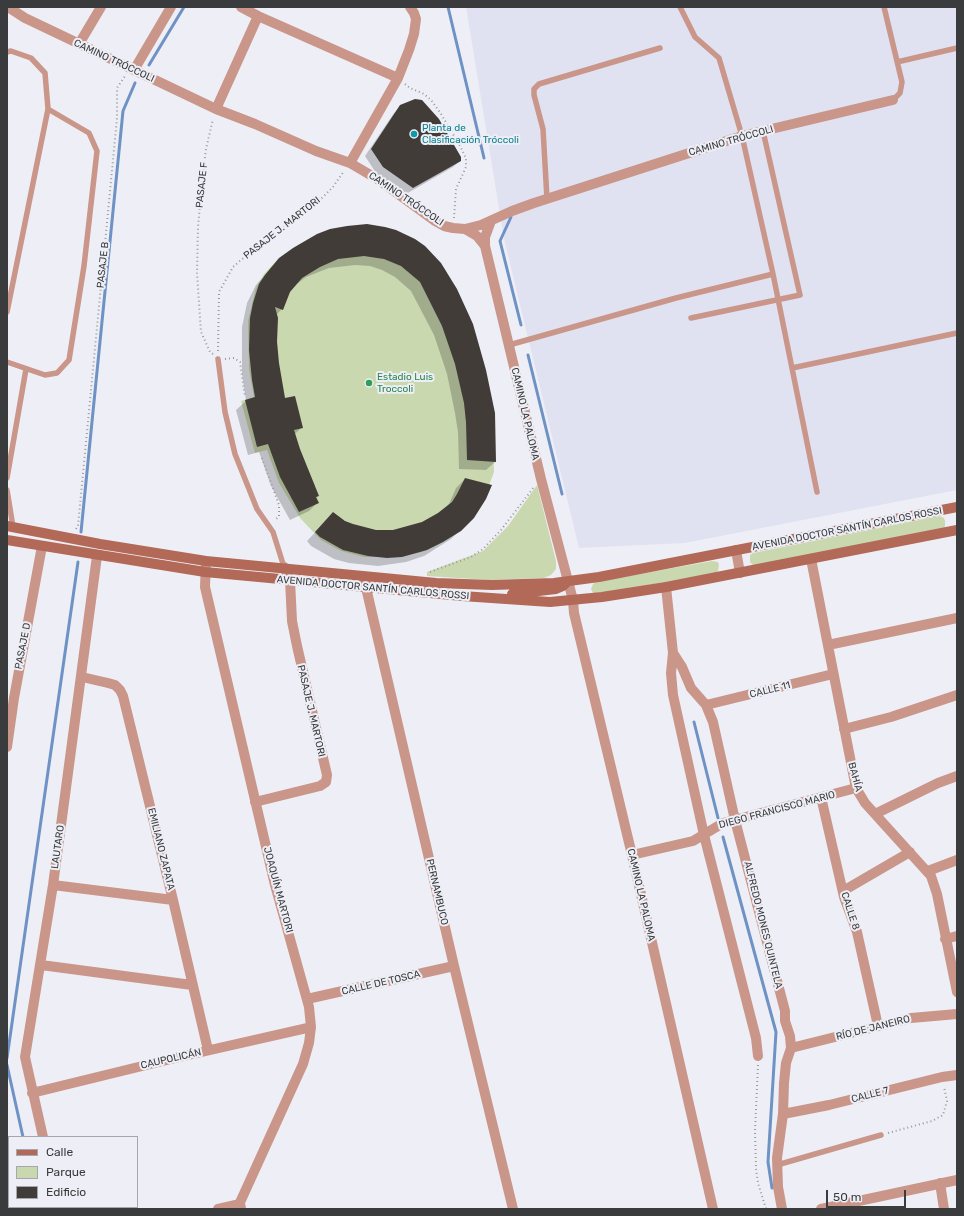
<!DOCTYPE html>
<html>
<head>
<meta charset="utf-8">
<style>
  body { margin:0 }
  #map { position:relative; width:964px; height:1216px; overflow:hidden; background:#eeeff6; font-family:Rubik,sans-serif }
  canvas { display:block }
  .frame { position:absolute; inset:0; border:8px solid #3a3b3d; pointer-events:none }
  .legend { position:absolute; left:8px; top:1136px; width:130px; height:72px; box-sizing:border-box; background:#eeeff6; border:1px solid #a6a7ac; margin:0; padding:5px 7px; list-style:none; font-size:12px; color:#3a3b3d }
  .legend li { display:flex; align-items:center; gap:8px; height:20px }
  .legend b { width:20px; border:1px solid #a6a7ac }
  .scale { position:absolute; left:826px; top:1190px; width:80px; height:18px; box-sizing:border-box; border:2px solid #3a3b3d; border-top:0; padding-left:5px; font-size:12px; line-height:14px; white-space:nowrap; color:#3a3b3d; -webkit-text-stroke:3px #eeeff6; paint-order:stroke }
</style>
</head>
<body>
<div id="map">
<canvas width="964" height="1216"></canvas>
<div class="frame"></div>
<ul class="legend">
<li><b style="height:5px;background:#b26958"></b>Calle</li>
<li><b style="height:11px;background:#cad8b0"></b>Parque</li>
<li><b style="height:11px;background:#413c38"></b>Edificio</li>
</ul>
<div class="scale">50 m</div>
</div>
<script>
const g = document.querySelector('canvas').getContext('2d');
g.lineJoin = 'round';
function paint(path, color) { g.fillStyle = color; g.fill(path, 'evenodd'); }
const poly = rows => new Path2D(rows.map(r => 'M' + r).join(''));
function stroke(path, color, width, dash) { g.strokeStyle = color; g.lineWidth = width; g.lineCap = dash ? 'butt' : 'round'; g.setLineDash(dash || []); g.stroke(path); }
function write(font, color, halo, rows, align = 'center') {
  g.font = font + ' Rubik,sans-serif'; g.lineWidth = 4; g.setLineDash([]); g.textBaseline = 'middle'; g.strokeStyle = halo; g.fillStyle = color; for (const [text, x, y, turn = 0] of rows) {
    g.save(); g.translate(x, y); g.rotate((+turn || 0) * Math.PI / 180); g.textAlign = isNaN(turn) ? turn : align; if (halo) g.strokeText(text, 0, 0); g.fillText(text, 0, 0); g.restore();
  }
}
paint(poly([
  [466,7,957,7,957,490,685,543,579,548,504,239]
]), '#e1e2f1');
paint(poly([
  [400,234,492,413,494,472,482,504,441,543,422,552,397,557,364,557,341,551,321,540,300,518,279,483,267,450,255,453,241,401,254,397,249,369,248,321,256,288,264,274,278,259],
  [537,485,556,561,556,569,551,575,544,578,490,580,427,576,427,572,483,551,508,526],
  [939,516,944,518,945,521,945,527,942,529,756,565,753,565,750,562,750,555,753,553],
  [712,561,718,562,719,565,718,571,716,573,597,594,593,593,591,589,593,584,596,582]
]), '#cad8b0');
paint(poly([
  [401,106,460,161,453,167,406,194,376,173,365,156,394,113],
  [294,248,433,256,444,268,461,299,495,462,486,470,459,469,458,432,455,413,447,374,434,335,411,291,395,277,382,270,370,266,355,265,329,268,306,277,293,287,287,296,282,309,276,315,278,364,284,399,302,427,294,435,299,450,315,486,314,488,318,496,316,498,318,502,309,511,290,520,271,486,259,452,248,455,236,410,246,401,242,373,242,327,247,303,256,285,271,268],
  [465,479,474,517,451,539,424,556,406,562,378,566,349,563,334,559,311,546,307,541,325,522,345,522,364,529,384,531,402,529,422,523,444,510,449,504,456,488]
]), '#0003');
stroke(poly([
  [448,7,484,158],
  [149,65,184,7],
  [511,217,500,241,521,325],
  [528,355,562,494],
  [81,532,123,111,135,83],
  [694,722,718,818],
  [723,837,776,1032,768,1162,772,1188],
  [7,1058,78,562],
  [7,1065,23,1137]
]), '#6f92c4', 3);
paint(poly([
  [415,99,422,100,439,119,461,157,461,161,413,188,383,167,371,149,400,105],
  [367,224,385,227,396,230,415,239,425,246,441,263,457,289,473,324,486,370,495,413,496,462,467,460,466,422,464,403,455,364,442,326,420,282,401,266,384,259,364,256,338,259,320,267,302,278,290,292,283,310,275,307,278,318,277,342,279,363,285,398,295,396,303,428,294,430,300,449,319,496,316,497,319,503,299,512,280,477,268,444,257,447,245,400,255,397,252,380,249,350,250,318,253,303,259,284,265,275,279,258,293,248,317,234,330,229,347,226],
  [465,478,492,485,486,499,474,518,461,531,443,542,427,550,402,557,387,558,368,556,343,550,320,537,315,532,333,512,345,521,353,524,376,530,393,530,422,522,438,513,452,502,457,494]
]), '#413c38');
stroke(poly([
  [405,84,410,88,424,94,431,100,441,114,460,146,466,158,466,167,456,189,454,218],
  [218,351,219,292,233,267,256,247,313,207,333,187,344,171],
  [213,354,210,352,201,332,197,273,198,227,203,173,206,149,213,119],
  [225,359,234,358,240,362,245,397],
  [262,458,279,505,279,517,274,520],
  [76,529,78,526,117,118,117,88,125,76],
  [430,572,471,557,483,549,501,530,534,487],
  [758,1065,755,1131,756,1169,758,1183,766,1209],
  [888,1133,932,1121,943,1115,947,1101,944,1087]
]), '#98999d', 2, [1, 3]);
stroke(poly([
  [680,7,695,37,719,58,742,136,773,274,817,492],
  [884,7,902,82,900,93,893,100],
  [7,52,11,51,31,58,45,73,48,109,89,133,97,151,84,266,69,360,57,373,45,375,7,362],
  [897,62,957,48],
  [547,199,543,129,534,95,534,89,539,84,660,48],
  [7,312,48,109],
  [691,318,800,295,763,131],
  [509,345,676,298,773,274],
  [218,359,225,412,235,454,257,509,273,532,284,567],
  [792,368,957,333],
  [7,478,26,369],
  [7,490,13,527],
  [777,1165,881,1135]
]), '#c99689', 5.5);
stroke(poly([
  [8,7,25,18,216,109,255,124,316,151,350,163,379,180,435,221,444,226,453,228,465,229,481,225,512,211,534,203,742,136,893,100],
  [241,7,258,16,398,78],
  [79,44,101,7],
  [134,70,171,7],
  [216,109,258,16],
  [350,163,398,78,409,50,414,34,416,19,414,13,410,7],
  [491,221,485,237,485,246,541,479,573,600,574,613,632,855,713,1209],
  [465,229,477,236,485,246],
  [736,550,740,573],
  [811,559,856,788,865,803,931,876,937,894,957,992],
  [206,561,205,587,275,885,309,1007,311,1027,309,1043,303,1064,237,1209],
  [364,579,454,966,513,1209],
  [666,587,673,653,682,667,691,688,706,705,713,722,735,820,785,1011,785,1021,790,1036,791,1048,786,1063,784,1083,783,1114,777,1158,778,1187,782,1209],
  [828,645,957,618],
  [673,653,671,673,673,695,704,835,756,1038,758,1056],
  [82,677,108,683,115,685,120,690,123,696,173,900,208,1050],
  [706,705,833,674],
  [844,729,891,717,957,695],
  [7,747,14,698,42,546],
  [821,797,844,897,857,932,878,1026],
  [255,802,320,786,326,782,327,775,297,646,292,621,290,580,284,567],
  [875,814,938,783,957,776],
  [632,855,693,841,723,823,856,788],
  [928,871,957,860],
  [53,885,173,900],
  [843,891,910,852],
  [945,939,957,936],
  [41,965,192,985],
  [307,999,454,966],
  [791,1048,911,1018,957,1014],
  [32,1093,175,1058,311,1027],
  [783,1114,829,1105,942,1077,957,1075],
  [43,1137,25,1057,53,885,97,556],
  [940,1183,944,1209],
  [60,1207,60,1209],
  [218,1209,240,1204,241,1208],
  [821,1209,957,1180]
]), '#c99689', 10);
stroke(poly([
  [7,526,100,544,206,561,436,583,492,585,554,583,599,577,957,507],
  [7,540,205,572,462,596,550,602,602,597,666,587,957,530],
  [512,594,556,589,563,586,567,582]
]), '#b26958', 10);
for (const [x, y, r, color] of [
  [414,134,4,"#0f9aa8"],
  [369,383,4,"#2e9e5b"]
]) { const dot = new Path2D(); dot.arc(x, y, r, 0, 2 * Math.PI); g.fillStyle = color; g.fill(dot); stroke(dot, '#eeeff6', 1.5); }
write('10px', '#3a3b3d', '#eeeff6', [
  ["CAMINO TRÓCCOLI",114,61,25],
  ["CAMINO TRÓCCOLI",731,141,-16],
  ["PASAJE F",202,185,-84],
  ["CAMINO TRÓCCOLI",406,199,34],
  ["PASAJE J. MARTORI",282,228,-38],
  ["PASAJE B",103,265,-84],
  ["CAMINO LA PALOMA",525,414,77],
  ["AVENIDA DOCTOR SANTÍN CARLOS ROSSI",847,529,-11],
  ["AVENIDA DOCTOR SANTÍN CARLOS ROSSI",373,588,5],
  ["PASAJE D",23,646,-79],
  ["CALLE 11",770,690,-14],
  ["PASAJE J. MARTORI",311,711,77],
  ["BAHÍA",855,777,75],
  ["DIEGO FRANCISCO MARIO",777,810,-15],
  ["LAUTARO",58,847,-82],
  ["EMILIANO ZAPATA",161,849,76],
  ["JOAQUÍN MARTORI",278,890,75],
  ["PERNAMBUCO",437,892,77],
  ["CAMINO LA PALOMA",641,895,77],
  ["CALLE 8",850,911,72],
  ["ALFREDO MONES QUINTELA",763,925,76],
  ["CALLE DE TOSCA",381,983,-13],
  ["RÍO DE JANEIRO",873,1028,-14],
  ["CAUPOLICÁN",171,1059,-13],
  ["CALLE 7",870,1095,-14]
]);
write('10px', '#0d838f', '#eeeff6', [
  ["Planta de",422,128],
  ["Clasificación Tróccoli",422,140]
], 'left');
write('10px', '#27864d', '#eeeff6', [
  ["Estadio Luis",377,377],
  ["Troccoli",377,389]
], 'left');
</script>
</body>
</html>
